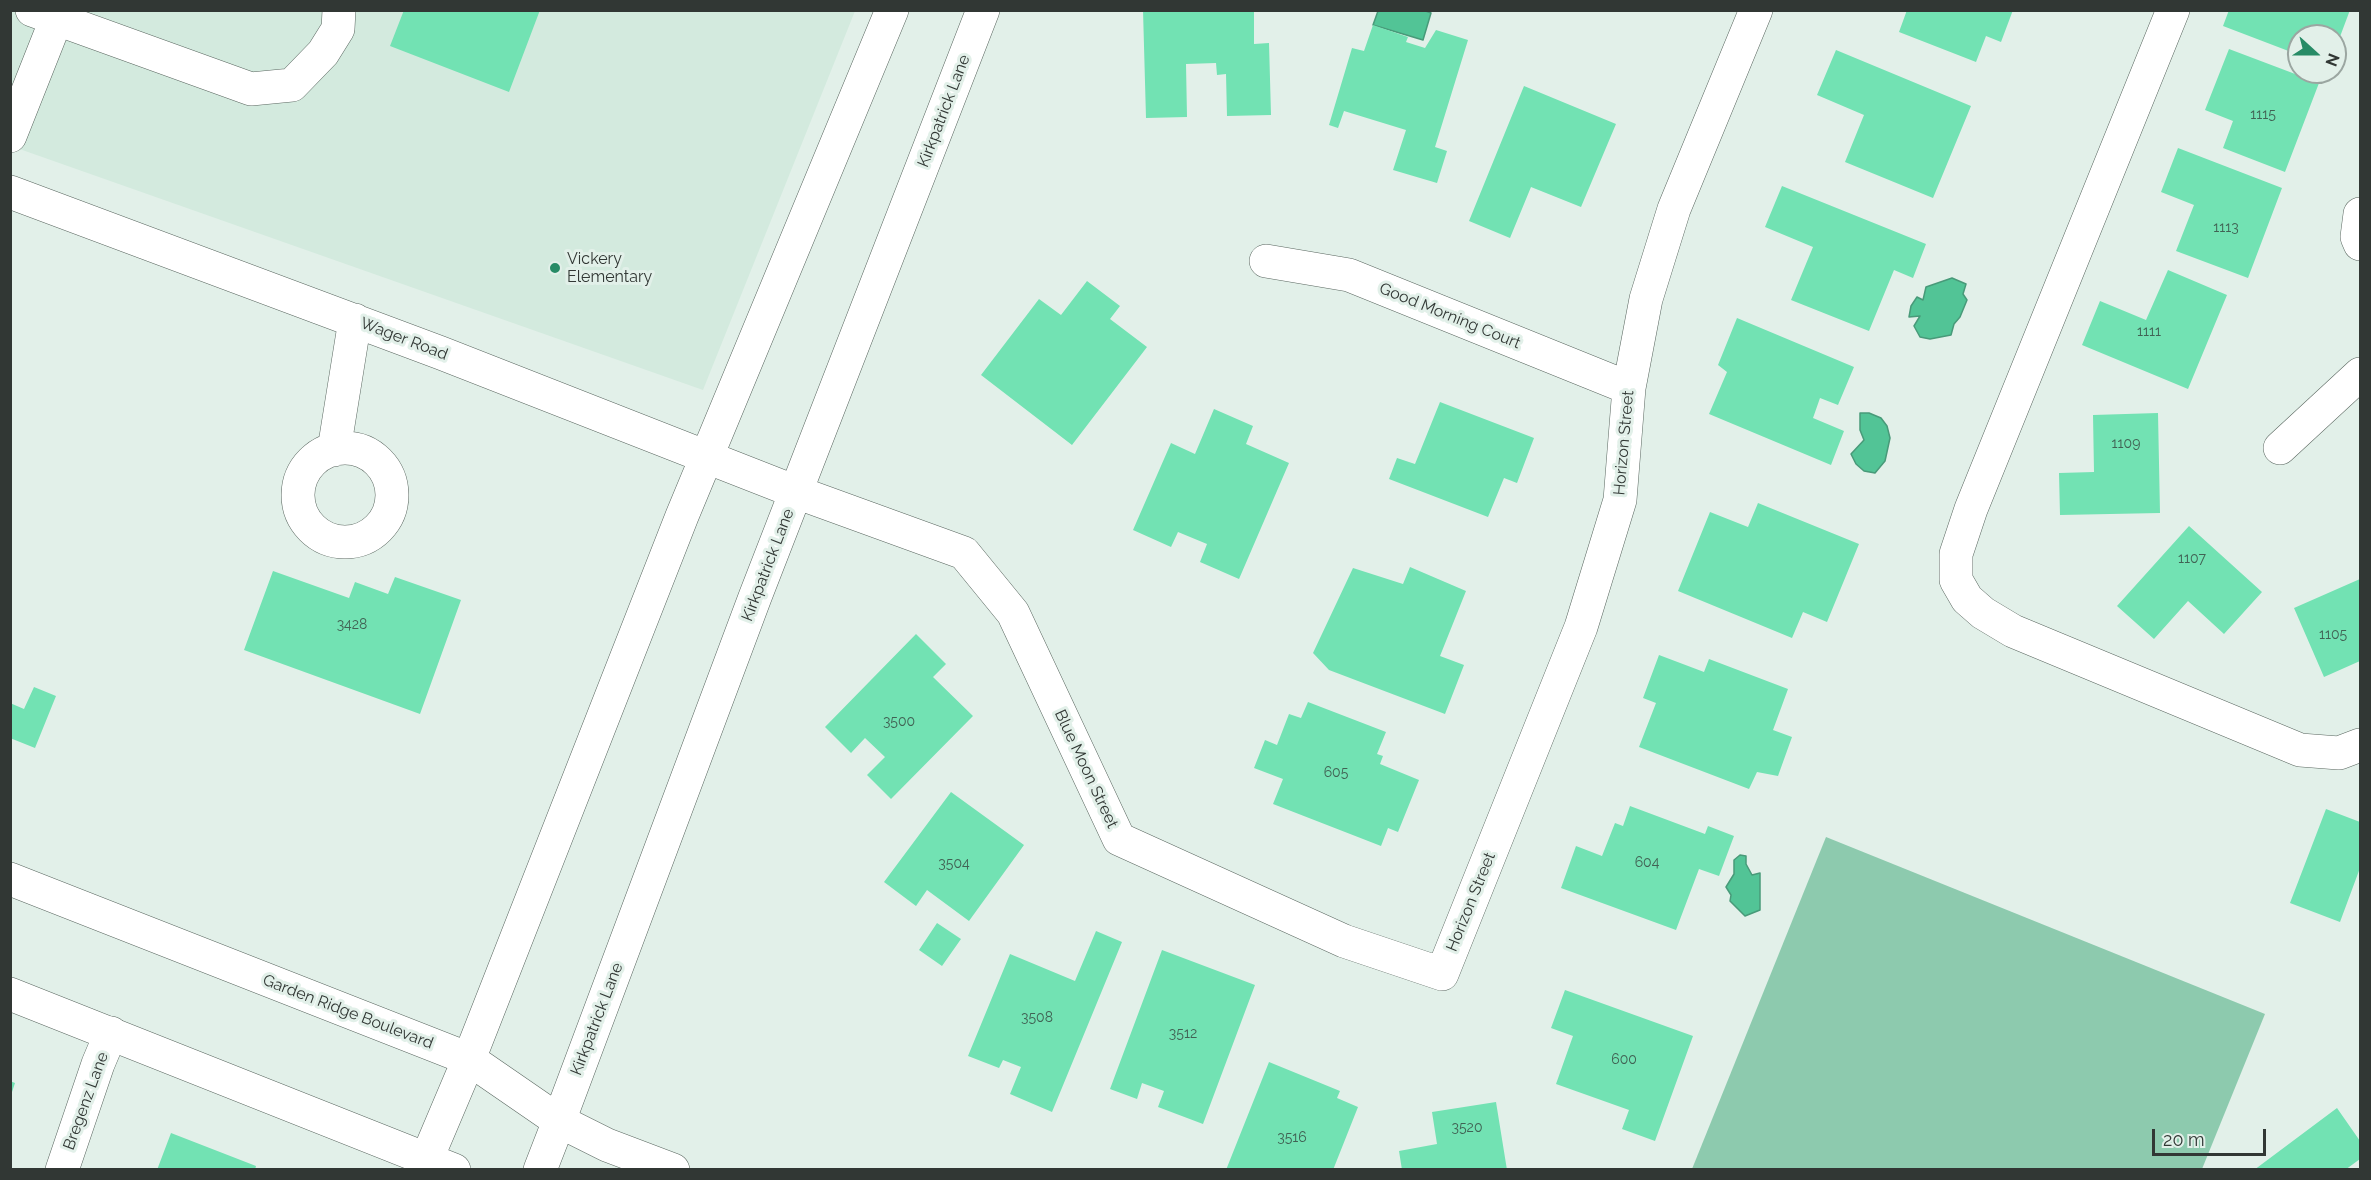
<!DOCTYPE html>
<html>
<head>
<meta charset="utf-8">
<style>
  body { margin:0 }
  #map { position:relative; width:2371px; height:1180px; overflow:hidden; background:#e2f0e9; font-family:Raleway,sans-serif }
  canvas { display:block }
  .frame { position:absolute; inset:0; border:12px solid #313734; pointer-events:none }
  .north { position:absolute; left:2287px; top:24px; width:60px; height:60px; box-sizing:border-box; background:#e2f0e9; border:2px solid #9ba6a1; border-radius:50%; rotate:111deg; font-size:16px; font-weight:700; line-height:24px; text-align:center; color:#313734 }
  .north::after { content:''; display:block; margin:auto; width:21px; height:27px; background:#278b66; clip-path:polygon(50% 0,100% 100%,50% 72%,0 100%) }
  .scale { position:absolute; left:2152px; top:1129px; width:114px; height:27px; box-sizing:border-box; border:3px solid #313734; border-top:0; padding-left:8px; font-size:18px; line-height:21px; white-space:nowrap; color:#313734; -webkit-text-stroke:4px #e2f0e9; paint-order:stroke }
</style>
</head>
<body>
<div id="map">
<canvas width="2371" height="1180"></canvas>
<div class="frame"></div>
<div class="north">N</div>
<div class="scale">20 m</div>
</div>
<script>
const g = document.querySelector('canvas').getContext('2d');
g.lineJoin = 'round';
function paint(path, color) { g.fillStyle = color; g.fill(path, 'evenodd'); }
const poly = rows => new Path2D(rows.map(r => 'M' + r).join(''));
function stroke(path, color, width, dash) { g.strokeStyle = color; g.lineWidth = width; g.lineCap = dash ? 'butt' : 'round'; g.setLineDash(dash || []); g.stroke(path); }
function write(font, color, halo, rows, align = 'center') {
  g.font = font + ' Raleway,sans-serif'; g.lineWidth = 6; g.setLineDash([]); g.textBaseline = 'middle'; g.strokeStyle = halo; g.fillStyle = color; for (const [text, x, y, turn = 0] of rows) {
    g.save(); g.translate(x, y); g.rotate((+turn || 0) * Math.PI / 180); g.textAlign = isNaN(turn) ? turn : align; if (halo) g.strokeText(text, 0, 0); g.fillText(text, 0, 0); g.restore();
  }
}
paint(poly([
  [11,11,855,11,703,390,11,146]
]), '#d3eade');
paint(poly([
  [1826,837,2265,1014,2202,1169,1692,1169]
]), '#8dcaae');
const water = poly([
  [1423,10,1431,13,1423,40,1373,25,1378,11,1423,10],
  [1952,278,1966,284,1963,294,1967,300,1960,317,1954,324,1951,335,1930,339,1920,337,1914,326,1920,316,1909,317,1911,306,1917,297,1923,300,1926,287,1952,278],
  [1860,413,1869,413,1881,418,1887,426,1890,438,1885,461,1875,473,1864,471,1856,464,1851,454,1864,440,1860,430,1860,413],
  [1740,855,1746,856,1746,864,1752,875,1760,873,1760,910,1745,916,1730,901,1731,895,1726,887,1734,874,1734,860,1740,855]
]);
paint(water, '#52c496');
stroke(water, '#489a79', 1.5);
paint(poly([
  [404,10,540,10,509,92,390,46],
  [1143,10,1254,10,1254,44,1269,43,1271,115,1227,116,1226,74,1217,75,1216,63,1186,64,1187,117,1146,118],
  [1907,10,2013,10,2001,42,1986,36,1976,62,1899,32],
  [2229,10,2350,10,2335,50,2335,36,2299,36,2299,55,2223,26],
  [1373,25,1408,37,1406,42,1425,48,1436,30,1468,40,1435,147,1447,151,1437,183,1393,170,1406,130,1344,111,1338,128,1329,125,1352,48,1364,51],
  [2229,49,2319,83,2285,172,2223,148,2233,121,2205,110],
  [1836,50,1971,106,1933,198,1845,162,1864,115,1817,95],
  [1524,86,1616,124,1581,207,1531,187,1510,238,1469,221],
  [2178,148,2282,188,2248,278,2176,251,2194,205,2161,192],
  [1782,186,1926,244,1913,278,1894,270,1869,331,1791,300,1813,247,1765,227],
  [2168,270,2227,295,2188,389,2082,345,2100,301,2146,320],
  [1087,281,1120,306,1110,319,1147,347,1072,445,981,375,1039,299,1061,315],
  [1737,318,1854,367,1838,405,1820,398,1813,418,1844,431,1831,465,1709,414,1727,372,1718,365],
  [1440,402,1534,438,1517,483,1504,478,1488,517,1389,479,1397,458,1415,464],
  [1214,409,1253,426,1246,444,1289,463,1239,579,1200,562,1207,544,1178,532,1171,547,1133,530,1171,443,1195,454],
  [2158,413,2160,513,2060,515,2059,473,2094,472,2093,415],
  [1758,503,1859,544,1827,622,1803,612,1792,638,1678,591,1710,512,1748,527],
  [2189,526,2262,592,2224,634,2188,601,2154,639,2117,606],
  [1410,567,1466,591,1440,656,1464,665,1445,714,1329,670,1313,653,1353,568,1403,584],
  [273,571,349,598,355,582,388,594,395,577,461,600,420,714,244,650],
  [2360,579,2360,661,2324,677,2294,608],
  [916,634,946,664,933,677,973,716,891,799,867,775,885,757,865,738,851,753,825,727],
  [1659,655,1704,672,1709,659,1788,689,1773,730,1792,737,1778,776,1757,772,1749,789,1639,747,1656,703,1643,698],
  [34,687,56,696,35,748,10,738,10,703,24,709],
  [1308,702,1386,732,1377,754,1383,756,1380,764,1419,780,1398,832,1388,828,1381,846,1273,804,1283,779,1254,768,1265,740,1277,745,1289,714,1301,718],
  [951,792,1024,845,969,921,927,890,916,906,884,882],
  [1630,806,1705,834,1708,826,1734,836,1719,876,1699,869,1676,930,1561,888,1576,846,1602,856,1615,823,1623,826],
  [2326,809,2360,822,2360,868,2340,922,2290,903],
  [937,923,961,939,942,966,919,950],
  [1096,931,1122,942,1052,1112,1010,1094,1021,1067,1003,1060,999,1068,968,1056,1010,954,1075,981],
  [1162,950,1255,985,1203,1124,1158,1107,1164,1091,1142,1083,1137,1099,1110,1089],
  [1565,990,1693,1036,1655,1141,1622,1129,1629,1110,1556,1084,1573,1036,1551,1028],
  [1269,1062,1340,1091,1337,1098,1358,1107,1333,1170,1226,1170],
  [10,1081,15,1083,11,1095,10,1095],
  [1496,1102,1507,1170,1402,1170,1399,1151,1437,1144,1432,1112],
  [2337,1108,2360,1141,2360,1159,2345,1170,2254,1170],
  [171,1133,256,1166,255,1170,157,1170]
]), '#72e2b3');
const minor = poly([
  [32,10,251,89,292,85,323,53,338,29,339,10],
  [2173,10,1971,509,1956,554,1956,580,1967,599,1983,613,2013,631,2300,750,2339,753,2360,745],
  [10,136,56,20],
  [10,192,441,353,796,492,964,553,1013,613,1119,839,1344,941,1442,974,1581,627,1620,500,1629,388,1646,299,1674,209,1756,10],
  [2360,214,2357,237,2360,244],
  [1266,261,1349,275,1629,388],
  [2280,448,2360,374],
  '298 495a47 47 0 1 1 94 0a47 47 0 1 1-94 0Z',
  [334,450,355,320],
  [469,1059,682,516,892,10],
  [559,1121,755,597,983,10],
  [62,1170,98,1064,111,1033]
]);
const major = poly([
  [10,879,469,1059,559,1121,607,1145,673,1170],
  [10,994,454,1170],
  [422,1170,469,1059],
  [540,1170,559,1121]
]);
stroke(minor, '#5a6760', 34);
stroke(major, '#5a6760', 34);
stroke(minor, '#fff', 33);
stroke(major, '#fff', 33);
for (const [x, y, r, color] of [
  [555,268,6,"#278b66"]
]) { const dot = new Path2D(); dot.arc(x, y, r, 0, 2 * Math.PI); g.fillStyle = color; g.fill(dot); stroke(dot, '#e2f0e9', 2); }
write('14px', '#416254', null, [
  ["1115",2263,115],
  ["1113",2226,228],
  ["1111",2149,332],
  ["1109",2126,444],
  ["1107",2192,559],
  ["3428",352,625],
  ["1105",2333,635],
  ["3500",899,722],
  ["605",1336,773],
  ["604",1647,863],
  ["3504",954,864],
  ["3508",1037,1018],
  ["3512",1183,1034],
  ["600",1624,1060],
  ["3520",1467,1128],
  ["3516",1292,1138]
]);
write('16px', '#313734', '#e2f0e9', [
  ["Kirkpatrick Lane",944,111,-69],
  ["Good Morning Court",1450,316,22],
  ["Wager Road",404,339,21],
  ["Horizon Street",1624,443,-85],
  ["Kirkpatrick Lane",768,565,-69],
  ["Blue Moon Street",1086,769,65],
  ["Horizon Street",1471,902,-68],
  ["Garden Ridge Boulevard",348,1012,21],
  ["Kirkpatrick Lane",597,1019,-69],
  ["Bregenz Lane",86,1101,-70]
]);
write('16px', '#313734', '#e2f0e9', [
  ["Vickery",567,259],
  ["Elementary",567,277]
], 'left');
</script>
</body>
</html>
